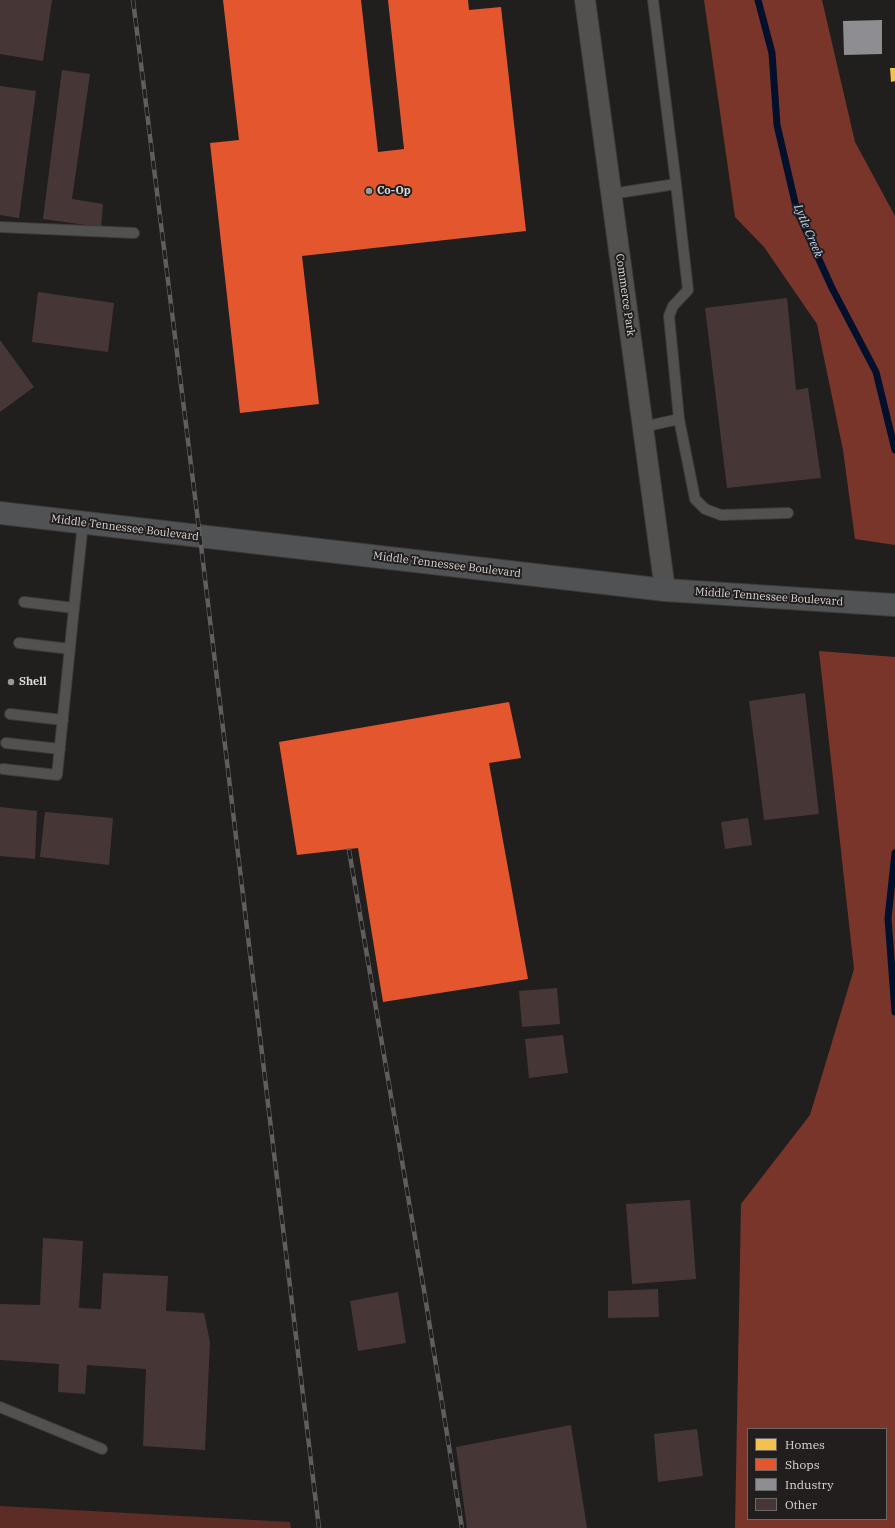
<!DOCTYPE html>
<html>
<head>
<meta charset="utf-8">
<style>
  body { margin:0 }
  #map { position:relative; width:895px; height:1528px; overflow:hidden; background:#201f1e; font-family:"IBM Plex Serif",serif }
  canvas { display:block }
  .legend { position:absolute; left:747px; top:1428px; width:140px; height:92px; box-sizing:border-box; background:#211e1d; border:1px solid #6b6868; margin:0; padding:5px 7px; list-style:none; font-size:12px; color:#dbd8d8 }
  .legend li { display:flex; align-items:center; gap:8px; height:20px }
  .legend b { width:20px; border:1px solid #6b6868 }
</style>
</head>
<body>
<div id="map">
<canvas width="895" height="1528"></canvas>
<ul class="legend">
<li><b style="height:11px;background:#f2c14e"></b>Homes</li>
<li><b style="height:11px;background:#e4572e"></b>Shops</li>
<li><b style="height:11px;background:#8d8d92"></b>Industry</li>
<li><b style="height:11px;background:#463736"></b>Other</li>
</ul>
</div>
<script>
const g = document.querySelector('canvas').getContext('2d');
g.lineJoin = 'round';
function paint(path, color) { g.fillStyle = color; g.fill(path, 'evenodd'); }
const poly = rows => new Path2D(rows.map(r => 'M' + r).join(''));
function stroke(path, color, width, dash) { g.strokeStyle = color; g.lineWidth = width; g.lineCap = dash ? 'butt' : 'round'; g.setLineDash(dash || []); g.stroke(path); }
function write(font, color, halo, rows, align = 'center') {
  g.font = font + ' "IBM Plex Serif",serif'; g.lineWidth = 4; g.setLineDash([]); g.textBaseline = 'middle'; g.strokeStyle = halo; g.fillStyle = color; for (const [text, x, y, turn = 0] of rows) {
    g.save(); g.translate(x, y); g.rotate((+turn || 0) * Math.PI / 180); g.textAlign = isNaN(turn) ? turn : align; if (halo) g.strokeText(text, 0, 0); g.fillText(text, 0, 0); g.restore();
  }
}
paint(poly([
  [0,1506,290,1522,291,1528,0,1528]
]), '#5d2d25');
paint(poly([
  [704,0,822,0,855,142,895,216,895,545,855,539,843,450,817,324,764,247,735,217],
  [819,651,895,657,895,1528,735,1528,741,1204,810,1115,854,969],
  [748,1429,886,1429,886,1519,748,1519]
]), '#7a352b');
paint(poly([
  [890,68,895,68,895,81,891,82]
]), '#f2c14e');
paint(poly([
  [223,0,361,0,378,152,404,149,388,0,468,0,469,10,501,7,526,231,302,256,319,404,240,413,210,143,239,140],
  [509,702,521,758,489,763,528,979,383,1002,358,848,297,855,279,742]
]), '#e4572e');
paint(poly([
  [882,20,882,54,844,55,843,21]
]), '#8d8d92');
stroke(poly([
  [758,0,772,53,777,125,797,211,832,288,876,372,895,450],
  [895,853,888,918,895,1012]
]), '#03102c', 7);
paint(poly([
  [0,0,52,0,43,61,0,54],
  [62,70,90,74,72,199,103,204,101,227,43,219],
  [0,86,36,91,19,218,0,215],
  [38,292,114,303,108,352,32,342],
  [787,298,796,390,808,388,821,478,727,488,705,308],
  [0,340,34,387,0,412],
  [805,693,819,814,764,820,749,701],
  [0,807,37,811,35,859,0,856],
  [45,812,113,818,109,865,40,857],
  [748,818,752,845,725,849,721,822],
  [557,988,560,1024,522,1027,519,991],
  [563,1035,568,1073,529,1078,525,1039],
  [690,1200,696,1279,632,1284,626,1204],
  [43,1238,83,1241,79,1308,101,1309,103,1273,168,1276,166,1311,204,1313,210,1342,205,1450,143,1446,146,1369,87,1365,85,1394,58,1392,59,1364,0,1360,0,1304,40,1305],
  [658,1289,659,1317,608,1318,608,1291],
  [398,1292,406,1343,358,1351,350,1301],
  [571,1425,587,1528,467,1528,456,1447],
  [697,1429,703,1476,658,1482,654,1434]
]), '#463736');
const lane = poly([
  [611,194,676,184,653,0],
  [0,227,134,233],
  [679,419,695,499,705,509,721,515,788,513],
  [643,427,679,419,669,316,673,306,688,290,676,184],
  [24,602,74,608,83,523],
  [19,643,70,649],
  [10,714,63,720],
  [6,743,60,749],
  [3,769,57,775,74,608],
  [0,1407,102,1449]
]);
const street = poly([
  [585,0,665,590]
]);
const secondary = poly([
  [0,513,665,590,895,605]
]);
stroke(lane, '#3c3a3a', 12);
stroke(street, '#3c3a3a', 22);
stroke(secondary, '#3c3a3a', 24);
stroke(lane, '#525150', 10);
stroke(street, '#525150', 20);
stroke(secondary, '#515254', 22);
const rail = poly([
  [133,0,200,537,319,1528],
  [349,850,424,1290,462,1528]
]);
stroke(rail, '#5f5d5d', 4.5);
stroke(rail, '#211e1d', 3, [9]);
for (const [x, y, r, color] of [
  [369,191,4,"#9a9797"],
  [11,682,4,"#9a9797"]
]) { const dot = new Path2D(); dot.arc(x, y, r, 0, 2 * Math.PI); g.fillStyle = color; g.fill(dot); stroke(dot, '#211e1d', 1.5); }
write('bold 11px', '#dbd8d8', '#211e1d', [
  ["Co-Op",377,191],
  ["Shell",19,682]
], 'left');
write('11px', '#dbd8d8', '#211e1d', [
  ["Commerce Park",625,295,82],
  ["Middle Tennessee Boulevard",125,528,7],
  ["Middle Tennessee Boulevard",447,565,7],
  ["Middle Tennessee Boulevard",769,597,4]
]);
write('italic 12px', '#bfd8fc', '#211e1d', [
  ["Lytle Creek",808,231,67]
]);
</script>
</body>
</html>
